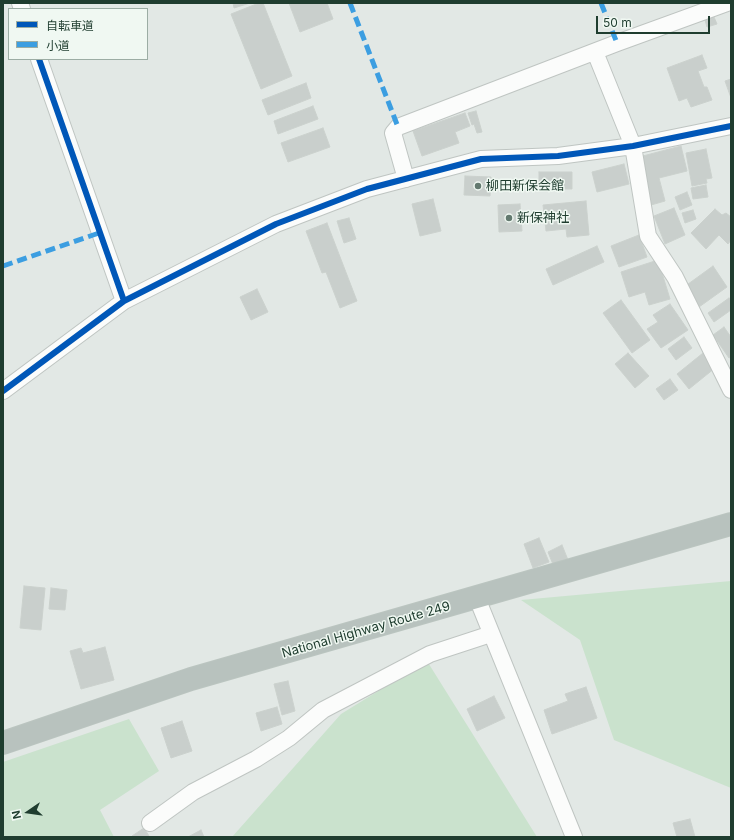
<!DOCTYPE html>
<html>
<head>
<meta charset="utf-8">
<style>
  body { margin:0 }
  #map { position:relative; width:734px; height:840px; overflow:hidden; background:#e2e8e5; font-family:Inter,"Noto Sans JP",sans-serif }
  canvas { display:block }
  .frame { position:absolute; inset:0; border:4px solid #1f3d2f; pointer-events:none }
  .legend { position:absolute; left:8px; top:8px; width:140px; height:52px; box-sizing:border-box; background:#f0f8f2; border:1px solid #9cada4; margin:0; padding:5px 7px; list-style:none; font-size:12px; color:#1f3d2f }
  .legend li { display:flex; align-items:center; gap:8px; height:20px }
  .legend b { width:20px; border:1px solid #9cada4 }
  .north { position:absolute; left:8px; top:792px; width:40px; height:40px; -webkit-text-stroke:3px #f0f8f2; paint-order:stroke; rotate:257deg; font-size:11px; font-weight:700; line-height:16px; text-align:center; color:#1f3d2f }
  .north::after { content:''; display:block; margin:auto; width:14px; height:18px; background:#1f3d2f; clip-path:polygon(50% 0,100% 100%,50% 72%,0 100%) }
  .scale { position:absolute; left:596px; top:16px; width:114px; height:18px; box-sizing:border-box; border:2px solid #1f3d2f; border-top:0; padding-left:5px; font-size:12px; line-height:14px; white-space:nowrap; color:#1f3d2f; -webkit-text-stroke:3px #f0f8f2; paint-order:stroke }
</style>
</head>
<body>
<div id="map">
<canvas width="734" height="840"></canvas>
<div class="frame"></div>
<ul class="legend">
<li><b style="height:5px;background:#0057b8"></b>自転車道</li>
<li><b style="height:5px;background:#3c9ee1"></b>小道</li>
</ul>
<div class="north">N</div>
<div class="scale">50 m</div>
</div>
<script>
const g = document.querySelector('canvas').getContext('2d');
g.lineJoin = 'round';
function paint(path, color) { g.fillStyle = color; g.fill(path, 'evenodd'); }
const poly = rows => new Path2D(rows.map(r => 'M' + r).join(''));
function stroke(path, color, width, dash) { g.strokeStyle = color; g.lineWidth = width; g.lineCap = dash ? 'butt' : 'round'; g.setLineDash(dash || []); g.stroke(path); }
function write(font, color, halo, rows, align = 'center') {
  g.font = font + ' Inter,"Noto Sans JP",sans-serif'; g.lineWidth = 3; g.setLineDash([]); g.textBaseline = 'middle'; g.strokeStyle = halo; g.fillStyle = color; for (const [text, x, y, turn = 0] of rows) {
    g.save(); g.translate(x, y); g.rotate((+turn || 0) * Math.PI / 180); g.textAlign = isNaN(turn) ? turn : align; if (halo) g.strokeText(text, 0, 0); g.fillText(text, 0, 0); g.restore();
  }
}
paint(poly([
  [731,581,731,788,614,740,580,640,521,600],
  [427,661,537,837,232,837,341,714],
  [129,719,159,771,100,810,114,837,3,837,3,762]
]), '#cae2cd');
const building = poly([
  [233,3,250,3,234,8,233,3],
  [259,3,263,3,292,76,261,89,231,14,259,3],
  [289,3,327,3,333,19,300,32,289,3],
  [714,17,717,24,707,27,705,20,714,17],
  [702,55,707,68,698,71,704,87,707,87,712,100,691,107,687,98,679,101,667,68,702,55],
  [731,79,731,98,725,81,731,79],
  [306,83,311,98,268,115,262,100,306,83],
  [313,106,318,119,278,134,274,121,313,106],
  [476,111,482,132,477,133,474,124,472,125,468,113,476,111],
  [465,113,470,126,455,132,459,143,422,156,413,131,465,113],
  [323,128,330,147,288,162,281,143,323,128],
  [681,146,687,171,659,178,665,201,651,205,639,157,681,146],
  [706,149,712,178,706,179,707,183,692,186,686,153,706,149],
  [624,164,629,184,597,192,592,172,624,164],
  [539,172,572,172,572,189,539,189,539,172],
  [465,176,491,177,490,196,464,195,465,176],
  [706,185,708,197,693,199,691,188,706,185],
  [687,192,692,205,680,210,675,197,687,192],
  [433,199,441,231,420,236,412,204,433,199],
  [586,201,589,235,567,237,566,229,546,231,543,205,586,201],
  [520,204,522,231,499,232,498,205,520,204],
  [674,208,685,235,665,244,654,216,674,208],
  [715,209,722,215,726,213,731,217,731,240,728,244,719,235,706,249,691,233,715,209],
  [693,210,696,219,685,223,682,213,693,210],
  [349,218,356,239,344,243,337,221,349,218],
  [327,223,357,301,340,308,326,272,322,273,306,231,327,223],
  [639,235,647,257,619,267,611,246,639,235],
  [597,246,604,262,553,285,546,269,597,246],
  [658,260,670,299,649,305,645,292,629,297,621,272,658,260],
  [713,266,727,287,699,307,684,287,713,266],
  [257,289,268,312,251,320,240,297,257,289],
  [729,298,731,301,731,310,714,322,708,313,729,298],
  [621,300,650,340,632,353,603,313,621,300],
  [670,304,688,330,661,348,647,329,658,322,653,315,670,304],
  [724,327,731,337,731,357,729,358,713,335,724,327],
  [684,337,692,348,676,360,668,349,684,337],
  [628,353,649,376,635,388,615,364,628,353],
  [703,353,715,368,689,389,677,374,703,353],
  [670,379,678,390,664,400,656,389,670,379],
  [539,538,549,562,533,568,524,544,539,538],
  [562,545,568,560,554,567,548,552,562,545],
  [24,586,45,588,41,630,20,628,24,586],
  [51,588,67,590,65,610,49,609,51,588],
  [105,647,114,680,81,689,70,651,81,648,83,653,105,647],
  [288,681,295,711,282,715,274,684,288,681],
  [586,687,597,718,552,734,544,710,568,701,565,694,586,687],
  [494,696,505,718,477,731,467,709,494,696],
  [277,707,282,724,261,731,256,713,277,707],
  [182,721,192,751,171,758,161,728,182,721],
  [690,819,695,837,677,837,673,823,690,819],
  [144,828,149,836,133,837,132,836,144,828],
  [201,830,204,837,188,837,201,830]
]);
paint(building, '#c9cfcc');
stroke(building, '#cbd1cd', 1);
const minor = poly([
  [20,3,22,9],
  [595,52,633,146,648,236,675,277,731,390],
  [39,59,124,301],
  [406,179,393,133,398,127,617,43,727,3],
  [3,391,124,301,276,224,367,189,481,159,558,156,633,146,731,126],
  [477,598,574,837],
  [150,823,193,792,256,759,289,738,323,710,430,654,491,634]
]);
const highway = poly([
  [3,743,191,679,731,524]
]);
stroke(minor, '#bfc5c2', 18);
stroke(highway, '#bbc5c0', 24);
stroke(minor, '#fbfcfb', 16);
stroke(highway, '#b8c2be', 22);
stroke(poly([
  [350,3,398,127],
  [601,3,617,43],
  [3,266,99,233]
]), '#3c9ee1', 5, [10, 5]);
stroke(poly([
  [39,59,124,301],
  [3,391,124,301,276,224,367,189,481,159,558,156,633,146,731,126]
]), '#0057b8', 6);
for (const [x, y, r, color] of [
  [478,186,4,"#63796f"],
  [509,218,4,"#63796f"]
]) { const dot = new Path2D(); dot.arc(x, y, r, 0, 2 * Math.PI); g.fillStyle = color; g.fill(dot); stroke(dot, '#f0f8f2', 1.5); }
write('13px', '#1f3d2f', '#f0f8f2', [
  ["柳田新保会館",486,186],
  ["新保神社",517,218]
], 'left');
write('13px', '#1f3d2f', '#f0f8f2', [
  ["National Highway Route 249",366,630,-16]
]);
</script>
</body>
</html>
